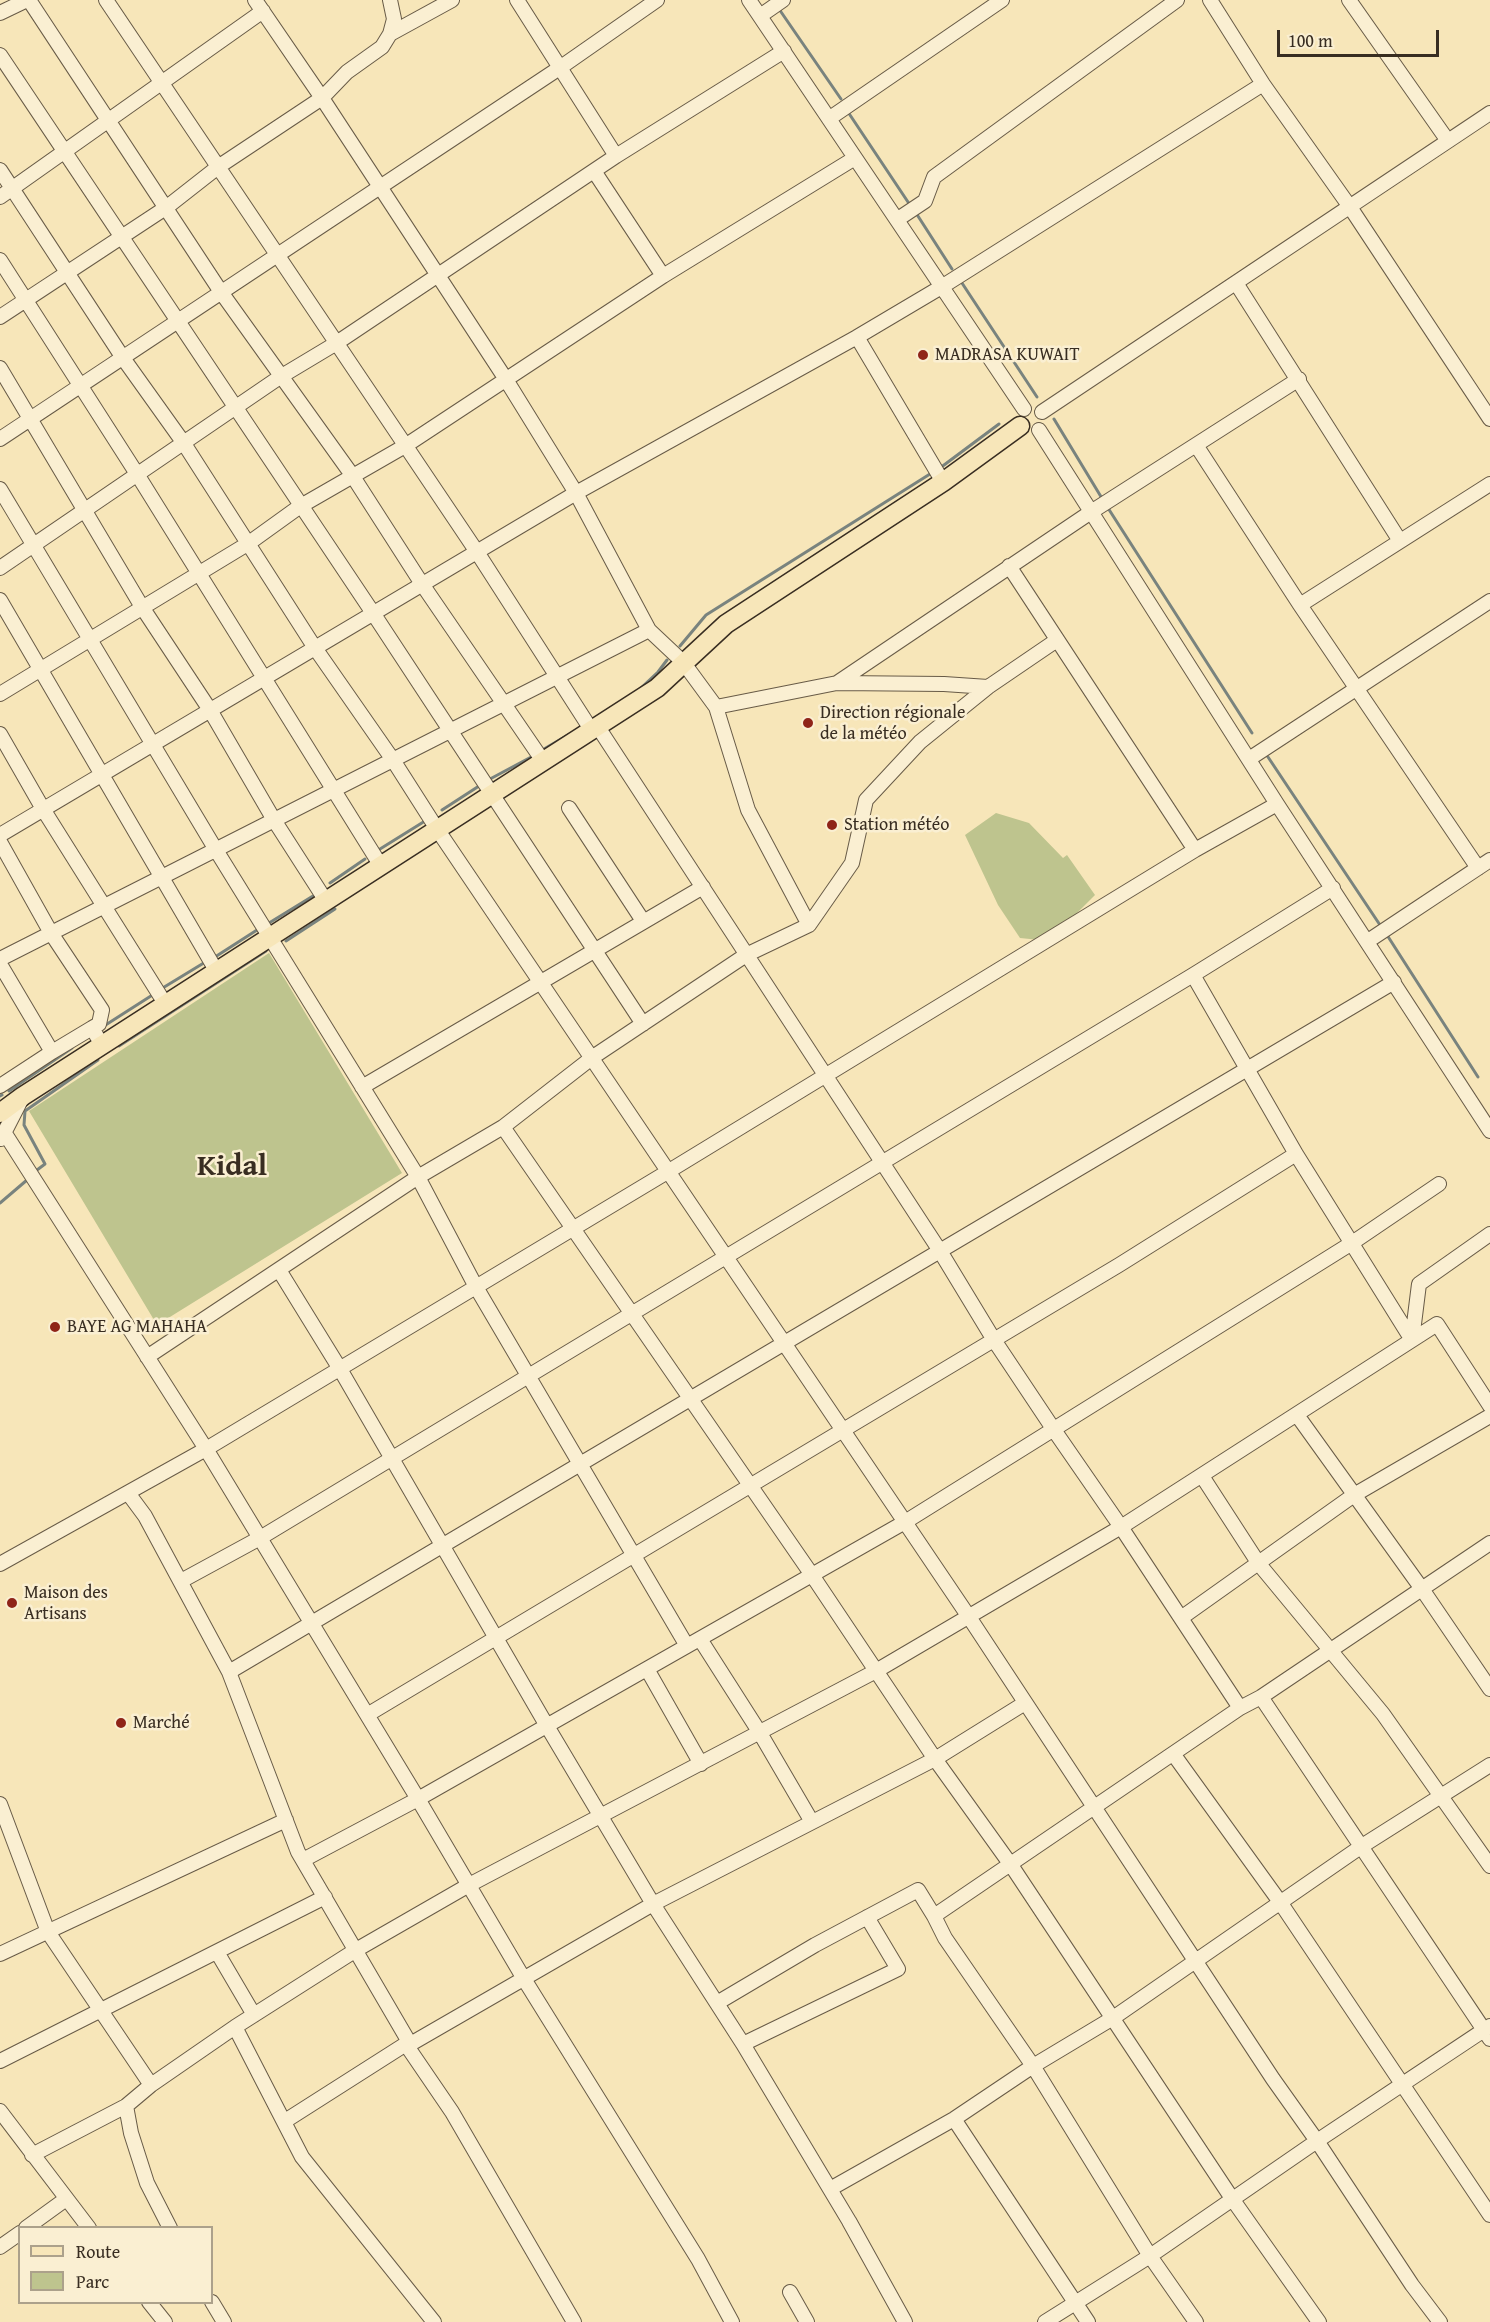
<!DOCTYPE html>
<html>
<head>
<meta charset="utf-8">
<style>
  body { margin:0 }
  #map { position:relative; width:1490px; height:2322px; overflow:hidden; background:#f7e6b9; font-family:"Gentium Book Plus",serif }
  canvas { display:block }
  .legend { position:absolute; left:18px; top:2226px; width:195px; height:78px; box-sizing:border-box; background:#faefd2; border:2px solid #aca18b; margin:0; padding:8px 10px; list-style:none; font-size:18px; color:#382d21 }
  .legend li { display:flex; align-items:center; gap:12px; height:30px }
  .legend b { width:30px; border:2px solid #aca18b }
  .scale { position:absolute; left:1277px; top:30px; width:162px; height:27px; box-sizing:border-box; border:3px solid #382d21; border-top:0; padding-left:8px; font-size:18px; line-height:21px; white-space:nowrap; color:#382d21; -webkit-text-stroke:4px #faefd2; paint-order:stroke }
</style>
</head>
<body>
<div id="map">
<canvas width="1490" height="2322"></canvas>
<ul class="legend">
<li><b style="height:8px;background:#f7e6b9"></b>Route</li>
<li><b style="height:16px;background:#bec48e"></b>Parc</li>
</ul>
<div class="scale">100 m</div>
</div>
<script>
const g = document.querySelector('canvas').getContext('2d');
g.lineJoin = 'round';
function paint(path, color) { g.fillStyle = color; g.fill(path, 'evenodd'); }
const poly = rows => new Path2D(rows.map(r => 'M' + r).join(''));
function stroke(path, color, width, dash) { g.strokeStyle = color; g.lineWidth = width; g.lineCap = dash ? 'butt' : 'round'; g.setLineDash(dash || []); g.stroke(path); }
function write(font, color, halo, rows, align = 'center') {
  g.font = font + ' "Gentium Book Plus",serif'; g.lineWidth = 5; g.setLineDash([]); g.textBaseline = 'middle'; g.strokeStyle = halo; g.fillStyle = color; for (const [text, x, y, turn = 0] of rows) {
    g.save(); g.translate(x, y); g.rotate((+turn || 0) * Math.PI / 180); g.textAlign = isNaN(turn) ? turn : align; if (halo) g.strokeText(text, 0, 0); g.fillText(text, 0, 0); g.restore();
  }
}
paint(poly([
  [996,813,1029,823,1063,858,1067,855,1095,895,1057,933,1040,940,1020,938,998,905,965,835],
  [269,953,402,1173,157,1325,29,1111]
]), '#bec48e');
stroke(poly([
  [779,9,841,99],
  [848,112,910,205],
  [916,213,952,269],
  [960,280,1037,397],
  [1054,419,1103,500],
  [940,468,999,424],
  [1108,508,1252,733],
  [680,646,706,615,930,474],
  [641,688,658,672,667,660],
  [544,749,568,735],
  [1268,757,1380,925],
  [490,779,533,756],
  [442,810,479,786],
  [380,849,425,821],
  [330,883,365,859],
  [269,923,313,896],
  [1387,935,1478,1077],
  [286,941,335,909],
  [215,957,257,930],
  [161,989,207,961],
  [104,1026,154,994],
  [119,1046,266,951],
  [9,1091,72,1048],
  [0,1096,2,1095],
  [37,1170,45,1164,24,1125,25,1111,98,1060],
  [0,1203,27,1180]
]), '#79837e', 3);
const minor = poly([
  [29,0,221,292,352,475,422,584,543,761],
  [106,0,477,552,592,731],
  [517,0,616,156],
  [749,0,1024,409],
  [1210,0,1263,84,1350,207,1490,419],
  [1349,0,1448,141],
  [0,13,27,0],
  [760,16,783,0],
  [390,34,394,19,390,0],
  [0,55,373,613,643,1024],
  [830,118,1002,0],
  [0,170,123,358,183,442,315,648,393,760,437,829,969,1617,1273,2079,1317,2141,1412,2285,1440,2322],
  [594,171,663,276],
  [0,197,263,11],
  [898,219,925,201,934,177,1177,0],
  [0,260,137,474,381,866],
  [1236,283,1400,541],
  [0,317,167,207,218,167,322,98,347,72,382,47,390,34,452,0],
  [857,337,943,482],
  [0,368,142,607,210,710,274,820,326,901],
  [1042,412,1490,113],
  [1039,430,1277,804,1490,1131],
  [0,439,561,67,657,0],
  [1196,445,1300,605,1478,868],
  [0,489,216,850,418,1177,476,1287,687,1646],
  [1009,566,1195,850],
  [0,568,280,377,335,344,616,156,784,51],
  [0,600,217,972],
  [1300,605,1490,484],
  [837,683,944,684,988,687],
  [0,694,249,543,299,507,405,446,663,276,855,158],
  [716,707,837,683,1091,512,1299,379],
  [598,727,940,1251,994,1340,1054,1430,1121,1527,1240,1708],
  [0,734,43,809,166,1005],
  [1249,759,1490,601],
  [569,808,643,921],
  [0,835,576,493,857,337,943,286,1263,84],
  [0,842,51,933,102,1010,99,1024,92,1028,102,1045],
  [809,925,852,863,866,800,920,742,988,687,1057,640],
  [1368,941,1490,860],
  [0,959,649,630],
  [0,964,52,1052,0,1086],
  [1193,975,1296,1154,1412,1340],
  [52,1052,92,1028],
  [362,1087,703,887],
  [503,1127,812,1575,935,1759,1011,1865,1233,2200,1319,2322],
  [0,1133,4,1132,206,1449,418,1799,524,1979,698,2259,732,2322],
  [1,1139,21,1100],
  [279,1270,340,1369,547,1726,653,1904,743,2044,849,2221,905,2322],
  [1412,1340,1419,1284,1490,1234],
  [147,1357,418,1177,503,1127,593,1057,746,955,809,925,748,810,716,707,683,662,649,630,576,493,505,378,322,98,255,0],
  [1297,1415,1422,1589,1490,1689],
  [1202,1476,1259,1564,1383,1714,1490,1866],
  [128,1493,145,1516,229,1672,298,1852,409,2042,407,2046,452,2112,574,2322],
  [0,1564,206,1449,669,1171,1195,850,1277,804],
  [181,1581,260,1538,1193,975,1333,888],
  [1181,1618,1354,1495,1490,1416],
  [700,1639,760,1733,812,1822],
  [647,1669,701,1764],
  [229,1672,1394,982],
  [1261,1697,1490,2039],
  [367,1715,1119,1265,1296,1154],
  [1174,1755,1280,1902,1490,2215],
  [0,1804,48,1932,151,2085],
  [303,1860,418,1799,905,1522,1352,1243,1439,1184],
  [934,1916,945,1938,1033,2066,1150,2256,1196,2322],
  [217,1952,254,2015],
  [0,1954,286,1820],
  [717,2003,815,1945,918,1890,934,1916,1240,1708,1261,1697,1490,1543],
  [235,2027,302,2157,434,2322],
  [743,2044,898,1969,867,1917],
  [407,2046,653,1904,935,1759,1025,1703],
  [0,2061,325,1897],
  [126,2106,131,2133,147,2183,170,2228],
  [0,2111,89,2228],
  [954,2119,1088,2322],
  [285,2121,409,2042],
  [32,2155,126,2106,151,2085,235,2027,356,1950,469,1885,876,1671,1121,1527,1437,1324,1490,1406],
  [830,2189,954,2119,1033,2066,1113,2018,1362,1846,1490,1765],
  [26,2228,66,2199],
  [0,2247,20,2233],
  [790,2292,807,2322],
  [149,2302,165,2322],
  [212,2302,224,2322],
  [1045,2322,1150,2256,1317,2141,1490,2026]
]);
const major = poly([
  [0,1113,23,1096,657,688,726,624,943,482,1020,426]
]);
stroke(minor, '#685b47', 16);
stroke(major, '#382d21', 21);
stroke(minor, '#faefd2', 14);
stroke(major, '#f7e6b9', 18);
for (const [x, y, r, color] of [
  [923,355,6,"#8f2418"],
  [808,723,6,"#8f2418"],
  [832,825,6,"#8f2418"],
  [55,1327,6,"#8f2418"],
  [12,1603,6,"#8f2418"],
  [121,1723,6,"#8f2418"]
]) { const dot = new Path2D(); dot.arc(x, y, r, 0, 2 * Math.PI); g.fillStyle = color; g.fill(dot); stroke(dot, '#faefd2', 2); }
write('18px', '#382d21', '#faefd2', [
  ["MADRASA KUWAIT",935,355],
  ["Direction régionale",820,713],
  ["de la météo",820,734],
  ["Station météo",844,825],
  ["BAYE AG MAHAHA",67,1327],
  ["Maison des",24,1593],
  ["Artisans",24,1614],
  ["Marché",133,1723]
], 'left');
write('bold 30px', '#382d21', '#faefd2', [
  ["Kidal",232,1167]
]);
</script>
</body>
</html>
